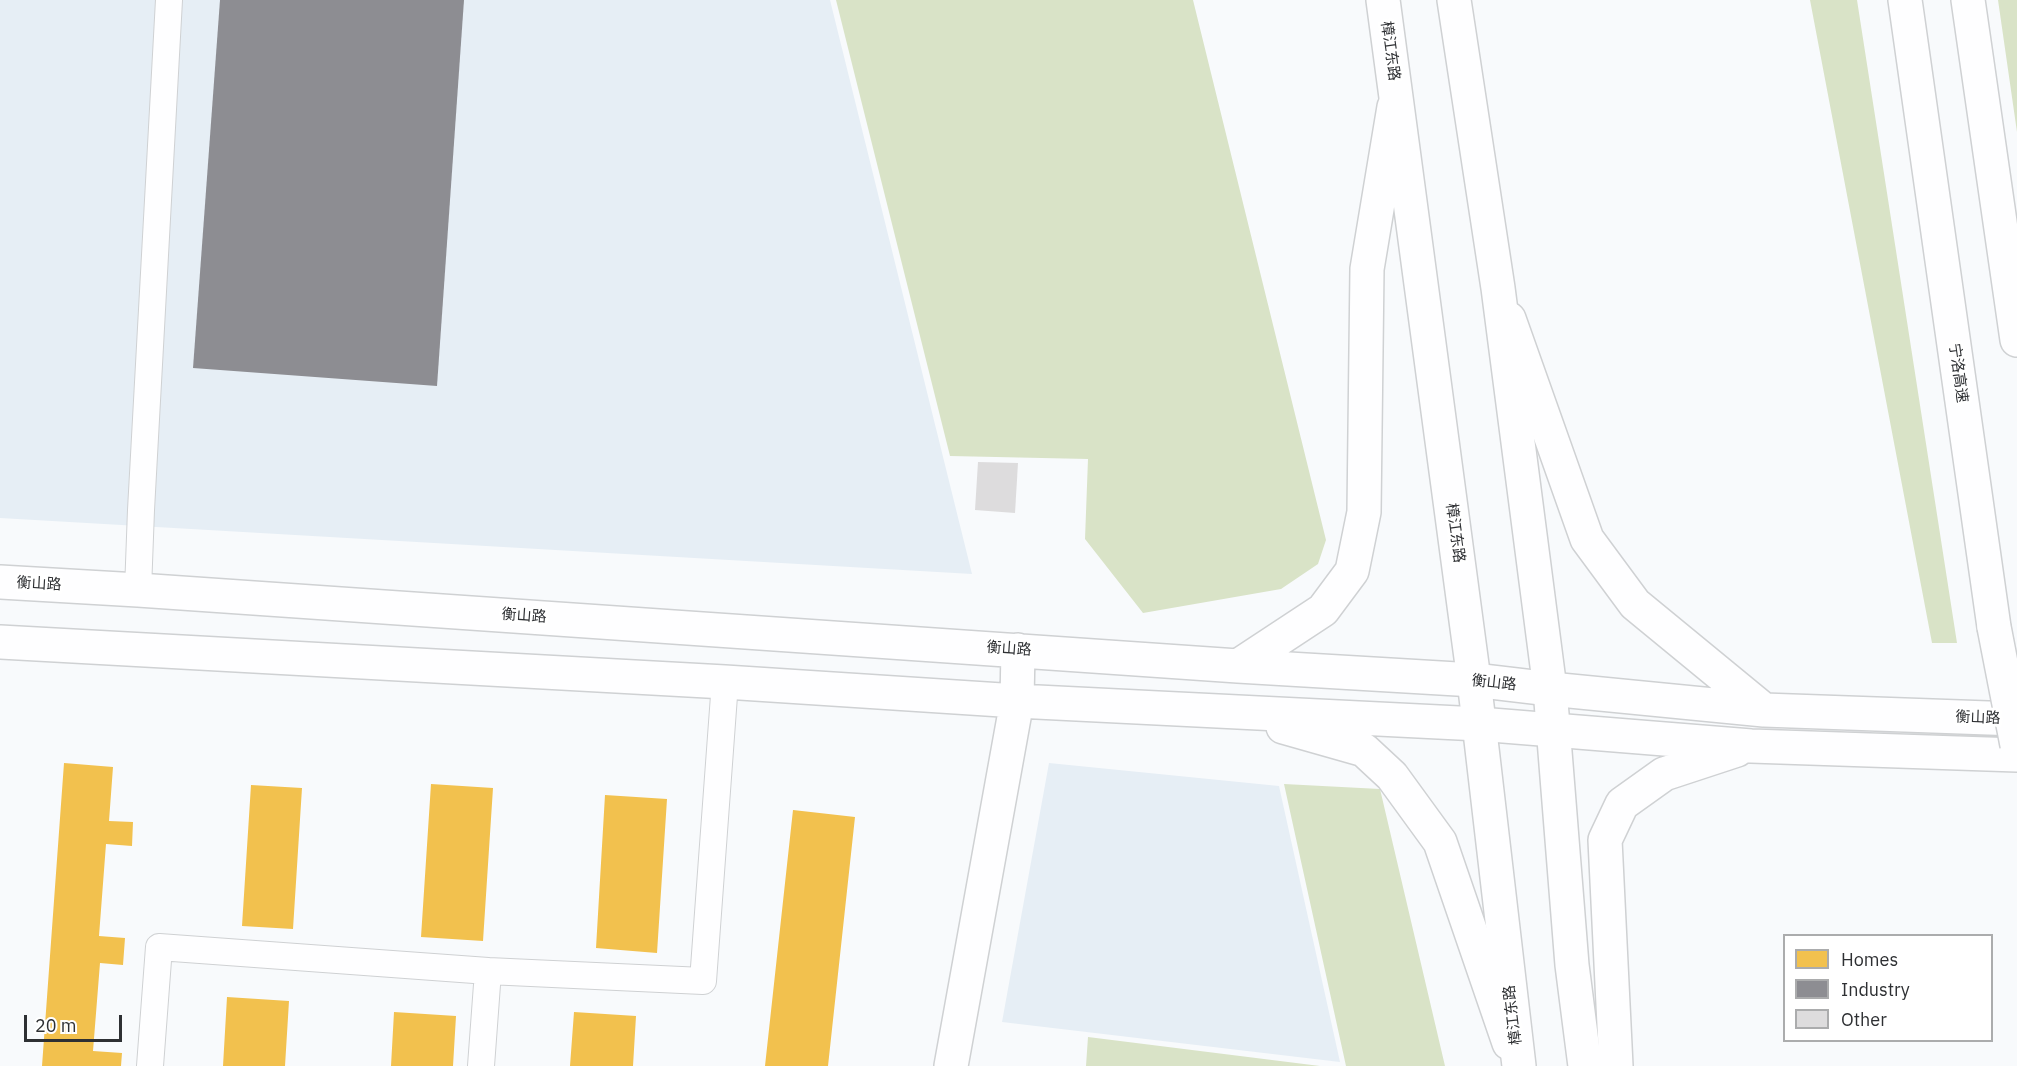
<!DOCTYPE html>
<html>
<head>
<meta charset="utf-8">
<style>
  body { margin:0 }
  #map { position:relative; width:2017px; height:1066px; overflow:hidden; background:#f8fafc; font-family:"IBM Plex Sans",sans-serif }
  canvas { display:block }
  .legend { position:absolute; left:1783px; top:934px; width:210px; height:108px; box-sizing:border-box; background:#fff; border:2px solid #abacad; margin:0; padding:8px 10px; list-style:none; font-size:18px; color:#2e3033 }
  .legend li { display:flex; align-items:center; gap:12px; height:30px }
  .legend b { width:30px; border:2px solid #abacad }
  .scale { position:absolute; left:24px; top:1015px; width:98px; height:27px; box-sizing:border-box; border:3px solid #2e3033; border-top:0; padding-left:8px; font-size:18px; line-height:21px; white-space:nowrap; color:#2e3033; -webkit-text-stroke:4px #fff; paint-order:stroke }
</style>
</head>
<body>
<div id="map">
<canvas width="2017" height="1066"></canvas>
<ul class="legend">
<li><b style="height:16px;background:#f2c14e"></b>Homes</li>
<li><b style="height:16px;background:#8d8d92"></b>Industry</li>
<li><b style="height:16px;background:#dddcdd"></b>Other</li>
</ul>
<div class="scale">20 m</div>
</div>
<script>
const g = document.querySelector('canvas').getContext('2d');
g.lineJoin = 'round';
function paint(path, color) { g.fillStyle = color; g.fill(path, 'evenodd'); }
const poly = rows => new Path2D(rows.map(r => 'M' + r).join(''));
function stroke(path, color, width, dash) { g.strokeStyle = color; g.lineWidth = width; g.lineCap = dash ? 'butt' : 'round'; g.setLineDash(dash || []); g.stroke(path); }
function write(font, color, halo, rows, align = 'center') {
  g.font = font + ' "IBM Plex Sans","Noto Sans SC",sans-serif'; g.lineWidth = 6; g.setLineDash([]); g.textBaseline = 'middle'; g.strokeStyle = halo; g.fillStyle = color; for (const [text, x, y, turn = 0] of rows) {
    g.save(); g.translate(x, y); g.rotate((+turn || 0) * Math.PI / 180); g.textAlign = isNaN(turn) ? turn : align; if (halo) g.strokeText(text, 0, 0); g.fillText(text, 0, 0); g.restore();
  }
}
paint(poly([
  [0,0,830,0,972,574,0,518],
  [1049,763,1279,786,1340,1062,1002,1022]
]), '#e6eef5');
paint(poly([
  [836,0,1193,0,1326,540,1318,564,1281,589,1143,613,1085,539,1088,459,950,456],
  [1810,0,1857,0,1957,643,1932,643],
  [1998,0,2017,0,2017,132],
  [1284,784,1380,789,1445,1066,1346,1066],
  [1088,1037,1320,1066,1086,1066]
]), '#d9e3c7');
paint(poly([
  [64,763,113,767,109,821,133,822,132,846,106,844,99,936,125,938,123,965,100,963,93,1051,122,1053,121,1066,42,1066],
  [431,784,493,788,483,941,421,937],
  [251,785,302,788,293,929,242,926],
  [605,795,667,799,657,953,596,948],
  [793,810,855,817,828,1066,765,1066],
  [227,997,289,1001,285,1066,223,1066],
  [394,1012,456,1016,453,1066,391,1066],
  [574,1012,636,1016,633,1066,570,1066]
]), '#f2c14e');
paint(poly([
  [220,0,464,0,437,386,193,368]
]), '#8d8d92');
paint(poly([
  [978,462,1018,463,1015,513,975,510]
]), '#dddcdd');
const street = poly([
  [138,590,141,510,169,0],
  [488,971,703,981,725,682],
  [150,1066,159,947,488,971,481,1066]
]);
const secondary = poly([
  [1509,319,1587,539,1635,604,1764,710],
  [0,582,138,590,1238,666,1474,680,1550,689,1764,710,2017,719],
  [0,642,725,682,1017,701,1479,724,1751,746,2017,755],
  [1238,666,1323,610,1352,571,1364,512,1367,269,1394,107],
  [1283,727,1364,750,1392,776,1440,842,1509,1043],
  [951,1066,1017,701,1018,650],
  [1616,1066,1605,840,1622,804,1664,774,1737,750]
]);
const primary = poly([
  [1383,0,1474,680,1519,1066],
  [1454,0,1498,288,1550,689,1572,965,1585,1066]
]);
const highway = poly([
  [1905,0,1994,627],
  [1968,0,2017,340]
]);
stroke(street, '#cfd1d3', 28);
stroke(secondary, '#cfd1d3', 36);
stroke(primary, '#cfd1d3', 36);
stroke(highway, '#cfd1d3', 36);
stroke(street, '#fefeff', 26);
stroke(secondary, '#fefeff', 33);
stroke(primary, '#fefeff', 33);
stroke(highway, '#fefeff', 33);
const highwayBridge = poly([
  [1994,627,2017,745]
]);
stroke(highwayBridge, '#cfd1d3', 36, []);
stroke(highwayBridge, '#fefeff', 33);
write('15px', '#2e3033', '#fff', [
  ["樟江东路",1390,51,82],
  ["宁洛高速",1958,373,82],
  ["樟江东路",1455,533,82],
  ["衡山路",39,584,3],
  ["衡山路",524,616,4],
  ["衡山路",1009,649,4],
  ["衡山路",1494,683,6],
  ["衡山路",1978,718,2],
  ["樟江东路",1513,1015,-97]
]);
</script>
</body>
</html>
